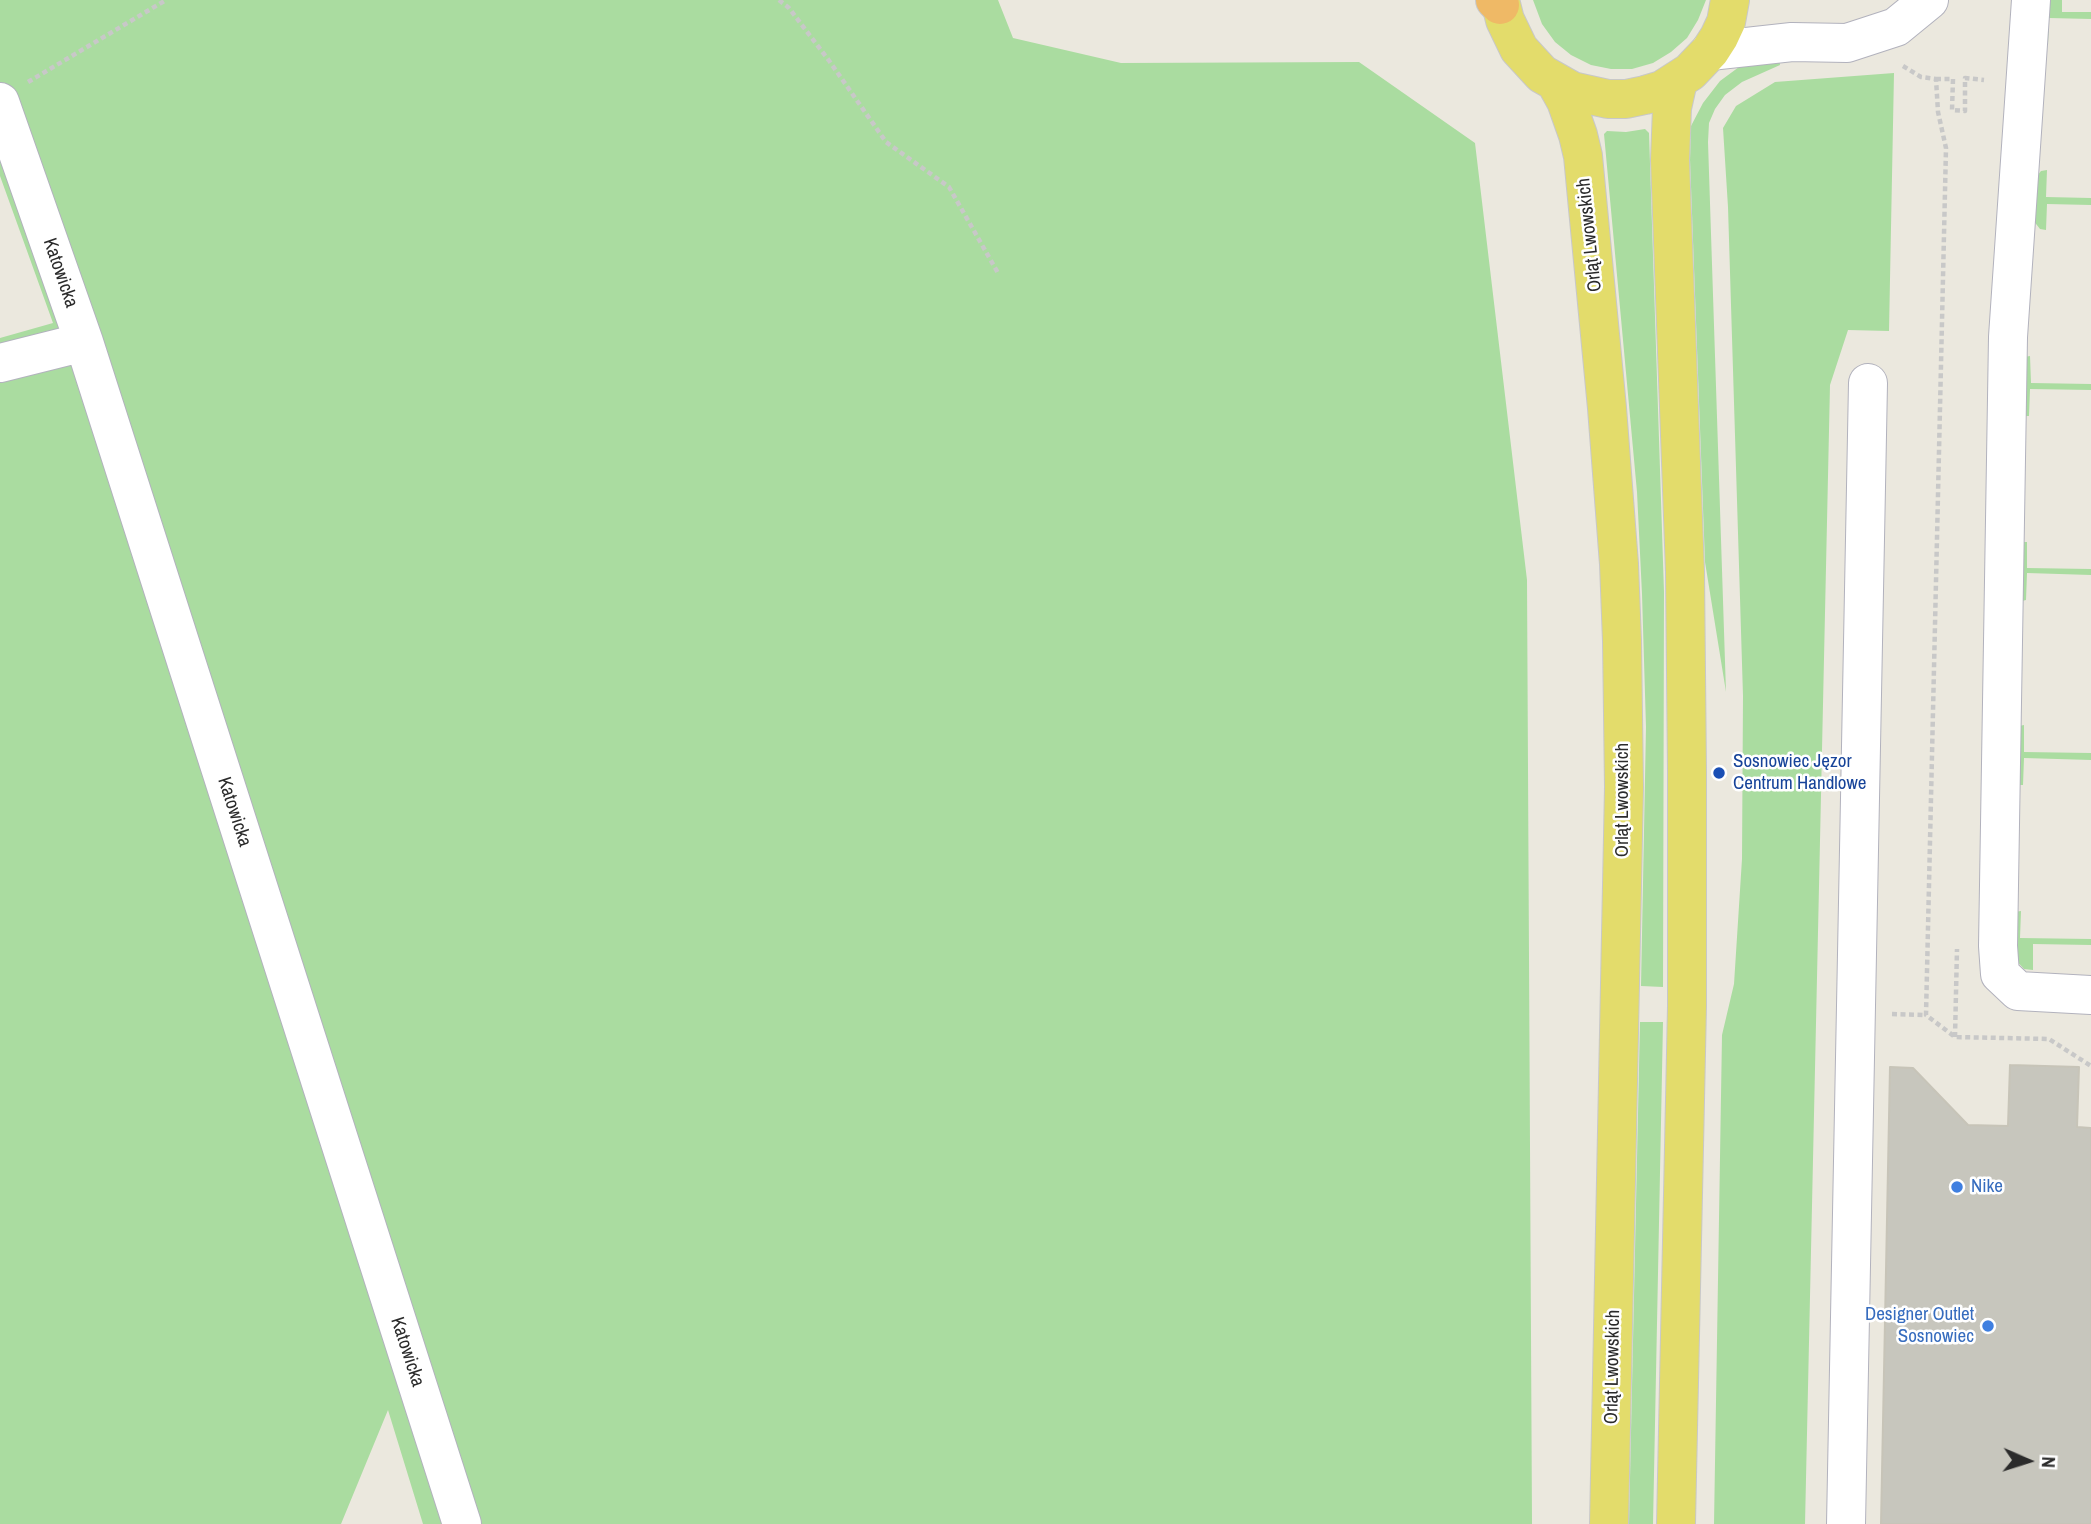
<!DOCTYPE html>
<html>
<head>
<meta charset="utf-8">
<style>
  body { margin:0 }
  #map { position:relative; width:2091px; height:1524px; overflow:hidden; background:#ebe8de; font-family:"Archivo Narrow",sans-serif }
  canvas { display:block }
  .north { position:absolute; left:1993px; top:1426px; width:70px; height:70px; -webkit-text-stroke:5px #fff; paint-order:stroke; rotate:93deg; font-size:19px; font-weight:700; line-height:28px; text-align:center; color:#2b2b2b }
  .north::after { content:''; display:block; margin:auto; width:24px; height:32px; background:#2b2b2b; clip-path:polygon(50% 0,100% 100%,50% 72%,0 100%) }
</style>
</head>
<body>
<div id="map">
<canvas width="2091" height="1524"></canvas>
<div class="north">N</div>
</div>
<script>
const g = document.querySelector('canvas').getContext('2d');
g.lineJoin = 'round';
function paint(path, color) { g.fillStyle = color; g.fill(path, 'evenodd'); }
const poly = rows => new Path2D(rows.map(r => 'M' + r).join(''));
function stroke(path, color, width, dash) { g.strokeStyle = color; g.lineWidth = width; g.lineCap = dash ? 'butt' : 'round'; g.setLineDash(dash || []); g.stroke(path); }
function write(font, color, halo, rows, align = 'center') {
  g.font = font + ' "Archivo Narrow",sans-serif'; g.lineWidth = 5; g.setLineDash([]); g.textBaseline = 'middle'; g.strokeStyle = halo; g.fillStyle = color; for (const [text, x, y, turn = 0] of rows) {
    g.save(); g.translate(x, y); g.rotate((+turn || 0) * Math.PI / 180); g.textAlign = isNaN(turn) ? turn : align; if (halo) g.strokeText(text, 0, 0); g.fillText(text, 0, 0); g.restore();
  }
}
paint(poly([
  [0,0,998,0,1013,38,1121,63,1359,62,1475,143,1527,580,1532,1524,423,1524,388,1410,341,1524,0,1524,0,338,53,323,0,176],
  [1533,0,1706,0,1698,20,1687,38,1671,52,1653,63,1632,69,1611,69,1591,65,1571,55,1555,42,1542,24],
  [2046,0,2062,0,2062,12,2091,12,2091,19,2049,18,2048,45,2044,43],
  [1779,54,1780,65,1742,82,1725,95,1715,109,1709,123,1708,142,1726,692,1705,562,1690,160,1691,126,1703,103,1720,81,1739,67,1762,58],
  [1894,73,1889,331,1848,330,1830,385,1805,1524,1714,1524,1722,1035,1734,984,1742,859,1743,696,1728,207,1723,128,1736,106,1775,82],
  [1645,129,1649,133,1664,592,1663,987,1641,986,1646,727,1642,594,1637,492,1604,134,1607,131,1626,132],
  [2047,170,2046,197,2091,198,2091,205,2047,204,2046,230,2040,229,2033,220,2037,176,2041,171],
  [2030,356,2031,383,2091,384,2091,390,2030,389,2029,416,2025,416,2024,357],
  [2021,542,2027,542,2027,568,2091,569,2091,575,2027,573,2026,600,2022,601],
  [2024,725,2024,752,2091,753,2091,760,2024,758,2023,785,2018,785,2019,726],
  [2021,911,2020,938,2091,939,2091,945,2033,944,2033,970,2024,969,2014,958,2014,912],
  [1640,1022,1663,1022,1653,1524,1629,1524]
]), '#aadca0');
const building = poly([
  [2010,1065,2079,1067,2077,1127,2091,1128,2091,1524,1881,1524,1890,1067,1913,1068,1968,1125,2008,1126,2010,1065]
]);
paint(building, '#c7c6bd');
stroke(building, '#c7c4b8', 2);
const minor = poly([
  [2031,0,2008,337,1998,946,2000,974,2018,991,2091,995],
  [1710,51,1792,42,1847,43,1896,27,1929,0],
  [0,102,84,342,462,1524],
  [0,363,84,342],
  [1846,1524,1868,383]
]);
const major = poly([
  [1500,0,1505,20,1519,49,1542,74,1572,91,1608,99,1626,99,1645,95,1662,90,1690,72,1710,51,1719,37,1726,22,1730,0],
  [1556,83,1566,101,1578,135,1583,156,1607,408,1619,564,1622,641,1624,787,1609,1524],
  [1676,1524,1687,1006,1687,772,1685,572,1670,160,1672,108,1678,81]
]);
const highway = poly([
  [1495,0,1500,5]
]);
stroke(minor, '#b2b2bd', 40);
stroke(major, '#c8c8c8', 40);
stroke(highway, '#c8c8c8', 40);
stroke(poly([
  [779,0,789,8,830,62,886,142,949,187,998,273],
  [1903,66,1921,77,1936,79,1938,112,1946,148,1926,1015,1955,1037,2049,1039,2091,1066],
  [1936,79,1953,79,1952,110,1965,111,1965,78,1984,80],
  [28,82,166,0],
  [1892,1014,1926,1015],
  [1955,1037,1957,949]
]), '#c8c8c8', 4.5, [5, 3.5]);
stroke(minor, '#fff', 38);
stroke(major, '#e3dc6b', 38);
stroke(highway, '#efb966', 38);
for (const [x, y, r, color] of [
  [1719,773,7,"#1a4fb4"],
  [1957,1187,7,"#3f7fe0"],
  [1988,1326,7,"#3f7fe0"]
]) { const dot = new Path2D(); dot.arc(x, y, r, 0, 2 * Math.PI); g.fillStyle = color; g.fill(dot); stroke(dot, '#fff', 2.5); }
write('19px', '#2b2b2b', '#fff', [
  ["Orląt Lwowskich",1590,235,-96],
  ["Katowicka",60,273,71],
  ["Orląt Lwowskich",1623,800,-90],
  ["Katowicka",234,812,72],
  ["Katowicka",407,1352,72],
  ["Orląt Lwowskich",1613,1367,-89]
]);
write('19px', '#164399', '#fff', [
  ["Sosnowiec Jęzor",1733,762],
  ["Centrum Handlowe",1733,784]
], 'left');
write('19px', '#366cbe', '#fff', [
  ["Nike",1971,1187],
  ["Designer Outlet",1974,1315,"right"],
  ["Sosnowiec",1974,1337,"right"]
], 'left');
</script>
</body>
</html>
